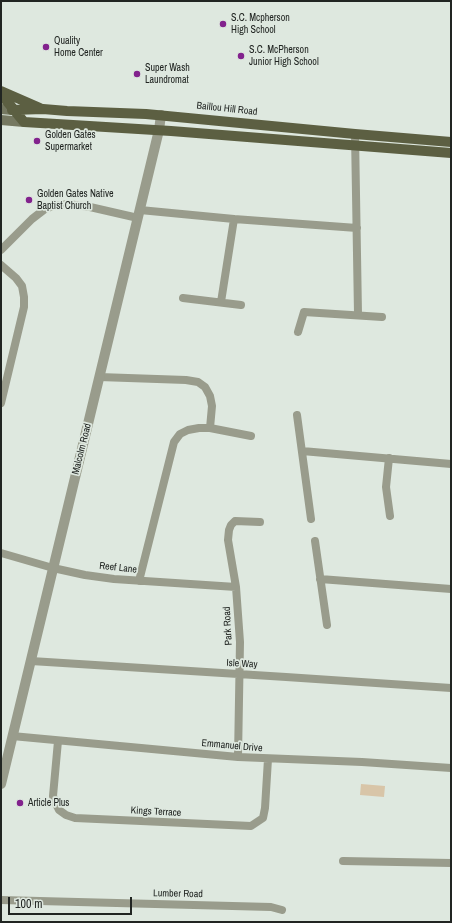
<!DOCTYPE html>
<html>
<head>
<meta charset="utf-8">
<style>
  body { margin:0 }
  #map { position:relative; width:452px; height:923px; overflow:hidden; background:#dee8df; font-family:"Archivo Narrow",sans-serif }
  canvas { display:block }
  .frame { position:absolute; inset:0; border:2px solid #212522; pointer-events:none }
  .scale { position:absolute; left:8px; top:897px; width:124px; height:18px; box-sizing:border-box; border:2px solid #212522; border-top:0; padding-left:5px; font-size:12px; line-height:14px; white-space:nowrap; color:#212522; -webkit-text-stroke:3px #dee8df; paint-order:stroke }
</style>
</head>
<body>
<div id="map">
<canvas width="452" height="923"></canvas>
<div class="frame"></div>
<div class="scale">100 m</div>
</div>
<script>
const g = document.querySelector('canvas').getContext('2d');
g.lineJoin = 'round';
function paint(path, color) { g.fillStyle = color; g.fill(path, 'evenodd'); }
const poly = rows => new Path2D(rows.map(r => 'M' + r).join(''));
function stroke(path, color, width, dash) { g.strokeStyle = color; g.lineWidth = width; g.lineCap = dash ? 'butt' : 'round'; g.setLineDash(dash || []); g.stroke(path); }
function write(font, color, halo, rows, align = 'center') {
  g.font = font + ' "Archivo Narrow",sans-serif'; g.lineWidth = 3.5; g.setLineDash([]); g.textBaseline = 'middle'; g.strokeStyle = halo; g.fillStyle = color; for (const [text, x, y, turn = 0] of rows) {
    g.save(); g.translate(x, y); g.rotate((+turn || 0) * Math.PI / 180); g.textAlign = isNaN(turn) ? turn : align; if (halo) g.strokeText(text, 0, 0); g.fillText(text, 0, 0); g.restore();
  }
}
paint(poly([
  [361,784,385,786,384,797,360,795]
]), '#d8c5a8');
stroke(poly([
  [355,134,358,314],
  [140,210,234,219,357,228],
  [1,250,32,219,45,209,53,206,68,204,90,207,138,218],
  [1,265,16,278,22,286,24,297,24,307,1,403],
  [183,298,241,305],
  [221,302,234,219],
  [298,332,304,312,382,317],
  [99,377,186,380,198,382,205,387,210,396,212,406,210,428],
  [297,415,311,519],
  [302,451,451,464],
  [389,458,386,487,390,516],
  [315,541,327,625],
  [1,553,53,568,85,575,114,579,236,587],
  [320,579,451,589],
  [139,581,174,442,180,434,188,430,199,428,210,428,251,436],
  [31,661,286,677,451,688],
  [12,736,238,757,362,762,451,768],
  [58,741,53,796,56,804,59,810,66,815,75,818,251,826,263,818,265,808,268,759],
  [238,757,240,642,236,587,228,540,229,530,231,525,235,521,260,522],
  [343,861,451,863],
  [1,900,271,907,282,910]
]), '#999c8c', 8);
stroke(poly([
  [1,784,159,130,161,115]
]), '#999c8c', 10);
stroke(poly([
  [1,109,12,110],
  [1,120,24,122]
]), '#757861', 10);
stroke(poly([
  [1,91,40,108],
  [1,94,24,122,171,131,451,153],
  [12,110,43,109,67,111,146,114,355,134,451,142]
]), '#5c5f42', 10);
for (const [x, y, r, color] of [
  [223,24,4,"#82228d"],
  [46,47,4,"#82228d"],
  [241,56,4,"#82228d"],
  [137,74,4,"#82228d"],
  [37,141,4,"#82228d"],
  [29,200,4,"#82228d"],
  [20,803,4,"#82228d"]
]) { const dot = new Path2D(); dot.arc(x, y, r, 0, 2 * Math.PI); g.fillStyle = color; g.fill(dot); stroke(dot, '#dee8df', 1.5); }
write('10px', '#212522', '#dee8df', [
  ["S.C. Mcpherson",231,18],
  ["High School",231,30],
  ["Quality",54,41],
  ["Home Center",54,53],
  ["S.C. McPherson",249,50],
  ["Junior High School",249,62],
  ["Super Wash",145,68],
  ["Laundromat",145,80],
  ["Golden Gates",45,135],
  ["Supermarket",45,147],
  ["Golden Gates Native",37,194],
  ["Baptist Church",37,206],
  ["Article Plus",28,803]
], 'left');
write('10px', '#212522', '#dee8df', [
  ["Baillou Hill Road",227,109,6],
  ["Malcolm Road",82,449,-76],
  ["Reef Lane",118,568,6],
  ["Park Road",228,626,-93],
  ["Isle Way",242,664,3],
  ["Emmanuel Drive",232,746,5],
  ["Kings Terrace",156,812,3],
  ["Lumber Road",178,894,1]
]);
</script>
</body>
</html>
